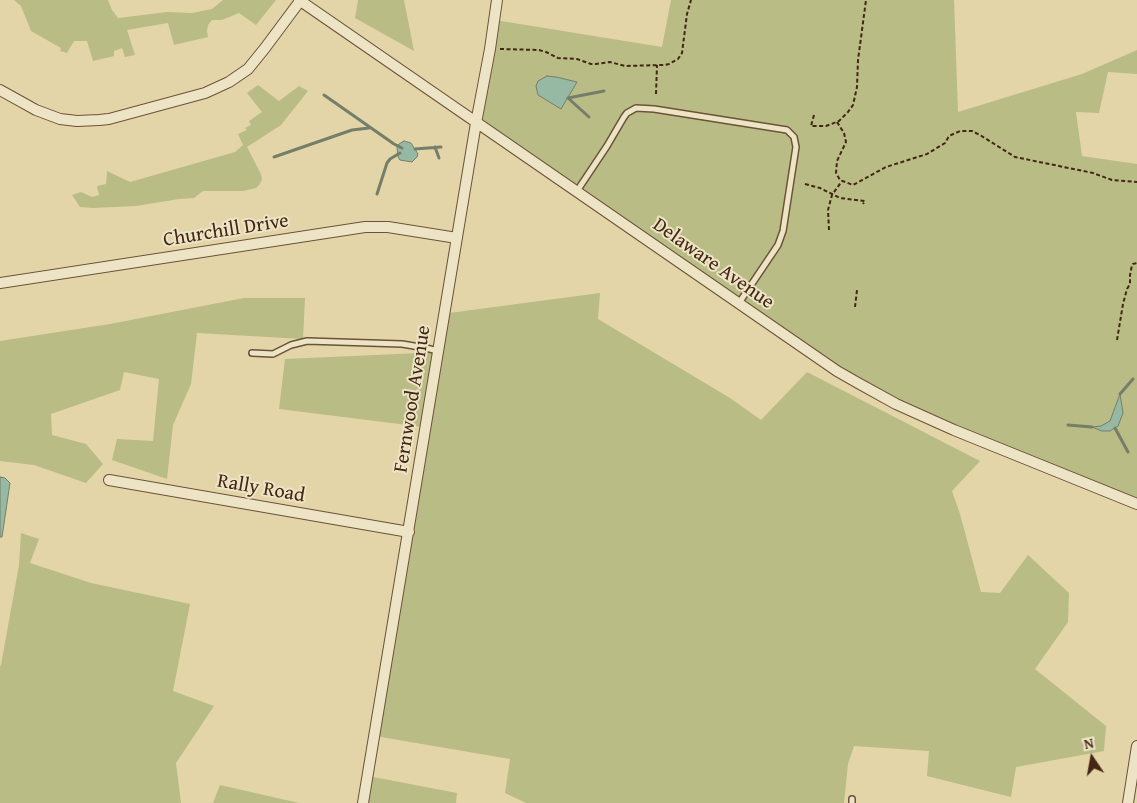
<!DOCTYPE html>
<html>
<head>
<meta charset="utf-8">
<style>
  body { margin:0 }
  #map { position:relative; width:1137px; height:803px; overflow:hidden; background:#e3d5a7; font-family:"Gentium Book Plus",serif }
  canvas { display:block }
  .north { position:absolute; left:1067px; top:733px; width:50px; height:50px; -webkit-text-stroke:4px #ede4c6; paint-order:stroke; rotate:348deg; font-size:14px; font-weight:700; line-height:20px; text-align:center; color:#432614 }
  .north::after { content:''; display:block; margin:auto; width:18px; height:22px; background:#432614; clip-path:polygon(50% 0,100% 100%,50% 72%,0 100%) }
</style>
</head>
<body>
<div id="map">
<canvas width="1137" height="803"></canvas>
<div class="north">N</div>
</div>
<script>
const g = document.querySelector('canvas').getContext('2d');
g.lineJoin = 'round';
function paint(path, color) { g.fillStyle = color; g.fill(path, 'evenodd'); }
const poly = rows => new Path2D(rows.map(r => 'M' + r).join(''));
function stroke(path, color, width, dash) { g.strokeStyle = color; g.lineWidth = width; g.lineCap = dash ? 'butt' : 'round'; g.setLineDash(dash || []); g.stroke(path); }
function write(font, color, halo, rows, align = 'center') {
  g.font = font + ' "Gentium Book Plus",serif'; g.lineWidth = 4; g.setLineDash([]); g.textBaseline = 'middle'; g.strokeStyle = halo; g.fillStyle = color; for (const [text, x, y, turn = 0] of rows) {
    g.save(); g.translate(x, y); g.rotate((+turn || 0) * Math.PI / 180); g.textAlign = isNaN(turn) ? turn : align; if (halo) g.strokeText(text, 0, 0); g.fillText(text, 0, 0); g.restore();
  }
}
paint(poly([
  [14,0,108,0,112,10,118,18,167,12,192,13,212,9,223,0,276,0,256,25,239,13,222,20,212,20,208,25,207,31,208,37,174,45,168,23,127,30,135,55,125,57,122,48,114,51,114,56,93,61,87,41,74,41,67,53,60,51,61,48,31,31,21,6],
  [358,0,404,0,414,51,355,18],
  [671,0,954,0,958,112,1082,74,1137,50,1137,74,1108,72,1099,113,1076,112,1082,156,1137,164,1137,503,881,397,476,123,495,20,662,47],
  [258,85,279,101,299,86,308,91,281,125,247,147,261,174,262,179,260,184,256,188,243,191,203,191,194,198,179,199,136,206,93,208,80,207,72,195,81,192,92,197,99,195,97,186,106,184,107,171,130,182,235,152,243,145,238,134,247,130,245,128,251,125,249,121,262,112,247,93],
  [600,293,598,319,730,398,761,420,807,372,980,461,952,491,960,514,981,592,1000,593,1028,555,1069,593,1068,622,1035,669,1106,726,1104,751,1016,767,1011,797,927,776,929,751,854,746,848,764,844,803,526,803,505,793,510,759,375,736,431,428,279,409,285,359,443,352,449,313],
  [244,298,305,298,303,339,197,333,191,384,173,425,167,479,112,460,117,439,153,441,159,379,124,372,120,390,51,414,52,435,86,444,103,464,86,483,34,465,0,461,0,341,110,324],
  [21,533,39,539,30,563,91,583,190,604,173,691,214,706,176,763,181,803,0,803,0,666,1,665,19,565],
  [368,776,457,793,456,803,363,803],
  [220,785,299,803,213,803]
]), '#b9bc84');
const water = poly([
  [547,76,556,77,577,82,561,109,538,95,536,86,538,81,547,76],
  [404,141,411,143,418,154,417,157,412,162,400,160,398,157,397,147,399,144,404,141],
  [1120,394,1123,413,1118,426,1110,431,1102,431,1092,427,1101,426,1110,421,1120,394],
  [0,477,5,478,10,483,2,537,0,537,0,477]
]);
paint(water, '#96b9a3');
stroke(water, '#757e6a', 1);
stroke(poly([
  [324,95,394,144,402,148],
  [568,98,604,91],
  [568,98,589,117],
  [435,147,439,158],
  [415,149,441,147],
  [274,157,352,130,369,128],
  [377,194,387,163,390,159,400,153],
  [1120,394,1133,379],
  [1068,425,1092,427],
  [1115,428,1128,452]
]), '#757e6a', 3);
const lane = poly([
  [577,191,607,146,624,117,627,113,636,108,654,109,787,130,794,137,796,147,783,231,778,245,739,303],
  [252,353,273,354,291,345,307,341,402,344,426,348,438,351],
  [852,803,852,799]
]);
const street = poly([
  [299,0,837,371,858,383,896,404,954,430,1137,504],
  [0,90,36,110,60,119,77,121,99,120,109,119,205,93,229,82,248,69,265,48,300,1],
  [0,283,365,227,388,227,457,238],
  [109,480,409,532],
  [363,803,476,123,490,49,497,0],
  [1128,803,1137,746]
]);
stroke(lane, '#6b5239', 8);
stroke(street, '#6b5239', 12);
stroke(poly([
  [500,49,539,50,546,52,558,58,577,59,591,64,596,64,610,62,625,66,664,65,669,64,678,59,682,53,687,14,691,0],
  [656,94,657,65],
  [814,115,811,126,826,126,839,121,848,112,853,105,857,87,858,60,866,0],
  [837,122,844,133,846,142,837,161,836,173,840,180,853,185,886,167,927,154,945,143,949,136,960,131,972,131,980,135,1015,157,1093,173,1112,180,1137,182],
  [805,184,820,188,840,198,865,201,863,204],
  [829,230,828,210,832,195,842,181],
  [855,307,857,290],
  [1117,340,1123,304,1127,289,1130,284,1130,275,1132,265,1133,264,1137,263]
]), '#432614', 2, [4, 2.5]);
stroke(lane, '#ede4c6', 5);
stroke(street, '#ede4c6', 10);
write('20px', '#432614', '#ede4c6', [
  ["Churchill Drive",226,231,-9],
  ["Delaware Avenue",713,264,35],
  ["Fernwood Avenue",413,399,-81],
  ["Rally Road",261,489,10]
]);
</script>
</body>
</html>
